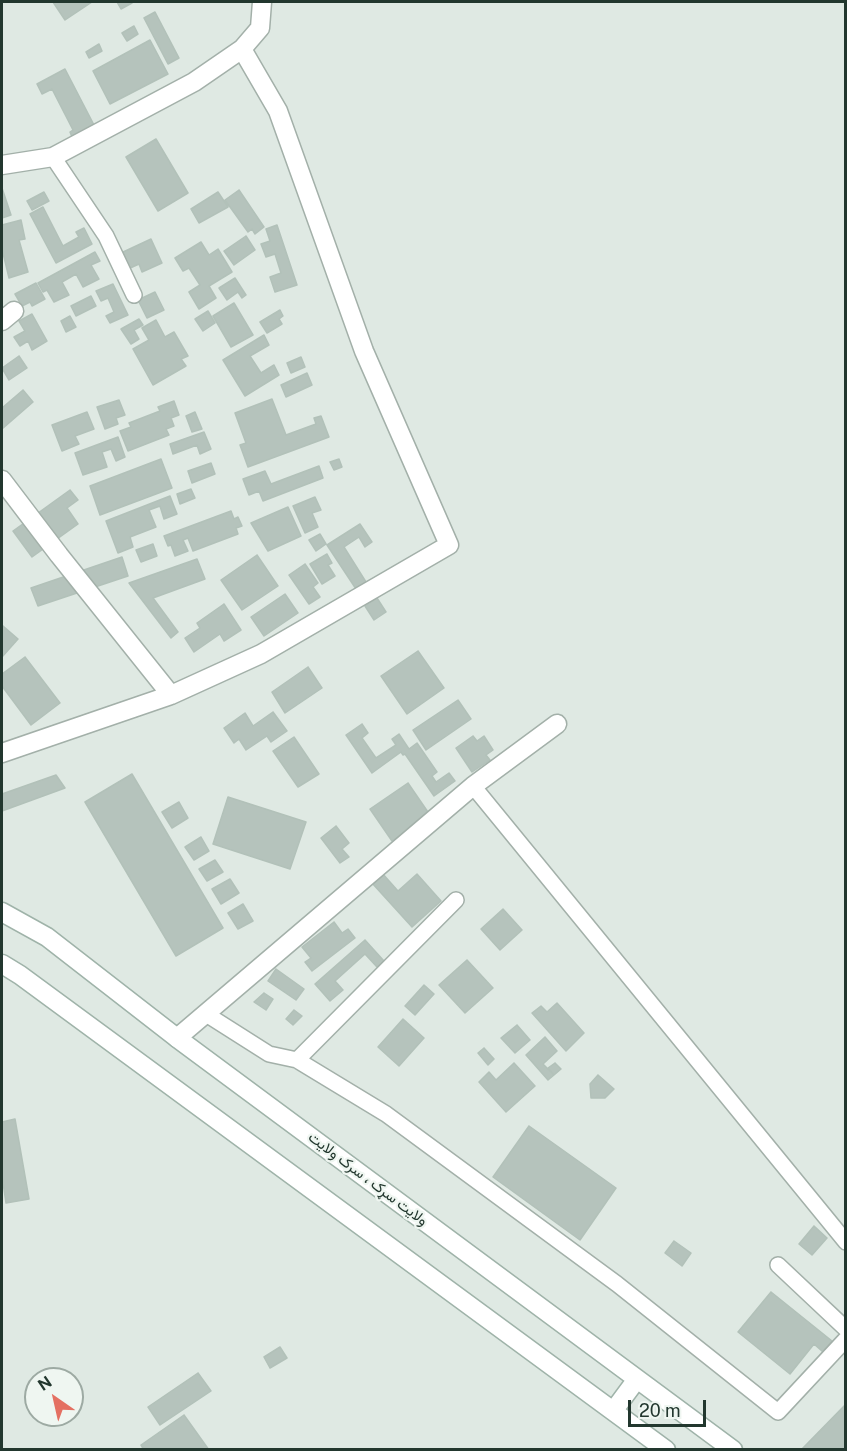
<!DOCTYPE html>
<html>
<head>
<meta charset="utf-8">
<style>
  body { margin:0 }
  #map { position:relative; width:847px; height:1451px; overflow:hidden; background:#dfe9e3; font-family:"Public Sans",sans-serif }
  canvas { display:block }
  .frame { position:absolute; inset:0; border:3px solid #22372e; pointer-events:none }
  .north { position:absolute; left:24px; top:1367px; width:60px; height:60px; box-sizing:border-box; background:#eff6f1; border:2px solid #9daaa3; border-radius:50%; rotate:326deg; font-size:16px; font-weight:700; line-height:24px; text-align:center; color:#22372e }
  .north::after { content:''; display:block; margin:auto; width:21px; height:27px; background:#e47062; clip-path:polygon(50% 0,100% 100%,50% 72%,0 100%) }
  .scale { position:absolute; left:628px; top:1400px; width:78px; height:27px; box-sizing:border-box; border:3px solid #22372e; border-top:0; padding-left:8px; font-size:18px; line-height:21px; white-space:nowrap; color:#22372e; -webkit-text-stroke:4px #eff6f1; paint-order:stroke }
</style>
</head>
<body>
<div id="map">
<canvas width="847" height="1451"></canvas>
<div class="frame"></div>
<div class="north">N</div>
<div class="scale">20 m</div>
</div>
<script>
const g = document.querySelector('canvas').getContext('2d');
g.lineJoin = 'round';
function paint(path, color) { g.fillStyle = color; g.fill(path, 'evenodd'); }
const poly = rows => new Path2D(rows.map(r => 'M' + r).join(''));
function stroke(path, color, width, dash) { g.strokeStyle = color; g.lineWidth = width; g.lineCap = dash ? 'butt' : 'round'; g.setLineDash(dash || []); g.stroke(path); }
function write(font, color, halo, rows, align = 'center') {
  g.font = font + ' "Public Sans",Vazirmatn,sans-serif'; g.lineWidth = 4.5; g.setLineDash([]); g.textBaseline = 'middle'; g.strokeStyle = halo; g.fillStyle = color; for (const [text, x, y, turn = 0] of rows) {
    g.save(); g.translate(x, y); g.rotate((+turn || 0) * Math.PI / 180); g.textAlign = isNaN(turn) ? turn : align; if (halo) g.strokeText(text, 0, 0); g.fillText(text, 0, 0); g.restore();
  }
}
const building = poly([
  [53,2,92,2,65,20,53,2],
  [117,2,131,2,132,3,121,9,117,2],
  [155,12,179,58,168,64,144,18,155,12],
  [134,26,138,34,127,41,122,33,134,26],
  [150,40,168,74,110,104,93,71,150,40],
  [99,44,102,51,89,58,86,52,99,44],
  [65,69,94,125,72,137,70,132,73,130,52,89,42,94,37,84,65,69],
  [156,139,188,193,158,211,126,157,156,139],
  [2,188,11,215,2,218,2,188],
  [239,190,264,227,255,234,252,229,248,232,225,200,239,190],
  [44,192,49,201,32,210,27,201,44,192],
  [218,192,228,207,199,223,191,209,218,192],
  [43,207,63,246,79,237,76,232,84,228,92,244,56,263,30,214,43,207],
  [21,220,25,239,19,240,28,272,9,278,2,249,2,225,21,220],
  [277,225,297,285,275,292,270,277,281,273,275,254,266,257,261,244,270,241,266,229,277,225],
  [246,236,255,250,234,265,224,251,246,236],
  [151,239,162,263,142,272,139,264,128,269,121,253,151,239],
  [201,242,209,255,218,249,232,272,209,286,216,298,199,309,189,292,200,285,189,268,183,271,175,258,201,242],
  [95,252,100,261,91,265,99,279,83,287,76,274,62,282,69,295,54,302,47,290,43,292,38,283,95,252],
  [235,278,246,295,242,298,238,292,227,300,219,288,235,278],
  [36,283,45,299,32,306,30,302,22,306,15,294,36,283],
  [113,284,128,315,110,323,106,316,114,312,108,298,101,301,96,291,113,284],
  [155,292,164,310,147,318,138,300,155,292],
  [91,296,96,306,76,316,71,306,91,296],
  [234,303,253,335,231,347,213,316,234,303],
  [280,310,283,316,279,319,282,324,267,333,260,322,280,310],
  [208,311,215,323,203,331,195,319,208,311],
  [32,314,47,341,32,350,28,341,20,346,14,337,25,331,19,321,32,314],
  [70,316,76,327,66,332,61,321,70,316],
  [139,319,143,325,134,330,139,339,131,344,121,329,139,319],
  [156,320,165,337,174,332,188,356,181,359,186,366,153,385,133,349,149,340,142,328,156,320],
  [264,335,269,345,250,356,261,373,274,365,279,375,245,396,223,360,264,335],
  [19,356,27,368,9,380,2,368,19,356],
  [301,357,305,367,291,373,287,363,301,357],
  [307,373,312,385,286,397,281,385,307,373],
  [23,390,33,402,2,429,2,408,23,390],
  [272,399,286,435,316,424,314,418,321,416,329,437,248,467,240,445,246,443,235,413,272,399],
  [119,400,125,415,116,418,118,424,105,429,97,407,119,400],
  [174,401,179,415,171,418,174,426,166,429,169,435,128,451,120,431,131,427,129,423,160,411,158,407,174,401],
  [87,412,94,429,75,436,79,444,62,451,52,425,87,412],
  [195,412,202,429,192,432,186,416,195,412],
  [204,432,211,449,200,454,197,445,173,454,170,444,204,432],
  [118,437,125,457,116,461,111,449,102,452,107,467,83,475,75,453,118,437],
  [161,459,172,488,100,515,90,486,161,459],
  [339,459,342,467,334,470,330,462,339,459],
  [211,463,215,474,192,483,188,471,211,463],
  [319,466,323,478,263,501,259,491,249,495,243,479,265,471,271,484,319,466],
  [191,489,195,498,180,504,177,494,191,489],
  [70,490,78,500,67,508,78,524,32,557,13,531,70,490],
  [170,496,177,514,164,519,160,506,149,510,156,527,130,537,133,547,118,553,106,521,170,496],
  [315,497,321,510,312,513,318,527,305,533,293,506,315,497],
  [288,507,301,536,268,551,251,523,288,507],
  [231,511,234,519,238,517,242,526,236,528,238,534,193,551,188,538,183,540,188,551,175,556,171,545,168,546,164,536,231,511],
  [360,524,372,542,365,547,359,537,344,547,366,582,356,589,327,545,360,524],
  [320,534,326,544,316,551,309,540,320,534],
  [153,544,157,556,141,562,136,550,153,544],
  [327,554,332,563,328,565,335,576,322,584,310,564,327,554],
  [257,555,278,586,242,610,221,580,257,555],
  [122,557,128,576,38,606,31,588,122,557],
  [197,559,205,579,153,598,178,632,171,638,129,583,197,559],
  [305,564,318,583,313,587,320,597,309,604,289,575,305,564],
  [285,594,298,613,264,636,251,617,285,594],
  [377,598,386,612,374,620,365,606,377,598],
  [224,604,241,630,224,641,220,634,194,652,185,638,200,628,197,623,224,604],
  [3,626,18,639,2,657,2,628,3,626],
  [418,651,444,688,407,714,381,676,418,651],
  [25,657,60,703,31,725,2,686,2,674,25,657],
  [308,667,322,688,285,713,272,692,308,667],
  [458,700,471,719,426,750,413,730,458,700],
  [273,712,287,731,271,742,267,736,246,750,239,739,234,743,224,728,245,713,253,726,273,712],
  [362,724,368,733,362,738,376,758,396,745,392,739,399,734,409,749,417,743,437,772,432,776,436,782,449,773,455,781,434,796,405,754,403,755,401,752,372,773,346,735,362,724],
  [473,736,477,741,484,736,493,750,486,755,490,760,472,772,456,748,473,736],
  [294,737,319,774,298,787,273,751,294,737],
  [132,774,223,928,176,956,85,802,132,774],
  [56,775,65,788,2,811,2,794,56,775],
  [408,783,430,815,392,841,370,809,408,783],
  [228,797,306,822,290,869,213,844,228,797],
  [179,802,188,818,172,828,162,812,179,802],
  [336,826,349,843,342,849,349,857,340,863,321,838,336,826],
  [201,837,209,851,194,860,185,847,201,837],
  [215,860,223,872,207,881,199,869,215,860],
  [382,873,398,891,417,874,441,901,412,927,372,883,382,873],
  [230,879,239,893,221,904,212,889,230,879],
  [243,904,253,921,238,929,228,913,243,904],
  [503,909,522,930,500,950,481,929,503,909],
  [334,922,342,933,348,929,355,938,312,971,305,962,311,958,302,947,334,922],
  [365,940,384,961,377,967,365,954,335,981,343,990,330,1001,315,984,365,940],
  [467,960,493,988,465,1013,439,985,467,960],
  [276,969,304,989,296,1000,268,981,276,969],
  [424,985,434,994,415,1015,405,1006,424,985],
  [264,993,273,999,266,1010,254,1002,264,993],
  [557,1003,584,1033,566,1051,532,1013,541,1006,547,1012,557,1003],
  [294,1010,302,1016,293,1025,286,1019,294,1010],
  [403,1019,424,1038,399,1066,378,1047,403,1019],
  [517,1025,530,1040,515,1053,501,1038,517,1025],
  [545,1037,557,1051,543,1064,554,1075,548,1080,526,1055,545,1037],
  [484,1048,494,1059,488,1065,478,1053,484,1048],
  [514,1063,535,1086,506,1112,479,1082,489,1072,496,1080,514,1063],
  [555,1063,561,1069,554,1075,548,1068,555,1063],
  [598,1075,614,1089,605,1098,591,1098,590,1084,598,1075],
  [15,1119,29,1199,6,1203,2,1176,2,1122,15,1119],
  [529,1126,616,1188,580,1240,493,1177,529,1126],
  [814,1226,827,1238,812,1255,799,1244,814,1226],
  [674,1241,691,1253,682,1266,665,1253,674,1241],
  [771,1292,832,1341,823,1352,814,1344,790,1374,738,1332,771,1292],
  [280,1347,287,1358,270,1368,264,1357,280,1347],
  [198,1373,211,1391,160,1425,148,1407,198,1373],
  [846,1404,846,1450,801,1450,846,1404],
  [184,1415,209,1450,144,1450,141,1445,184,1415]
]);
paint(building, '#b5c3bc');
stroke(building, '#b2c1b9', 1.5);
const lane = poly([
  [53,157,106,236,134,295],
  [473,786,846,1242],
  [206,1014,269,1054,297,1060,386,1114,617,1284,778,1412,846,1339],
  [297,1060,456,900],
  [778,1265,846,1329]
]);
const street = poly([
  [2,165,53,157,194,82,242,49,260,28,262,2],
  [2,321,14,311],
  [2,480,59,555,171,695],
  [2,753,171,695,261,654,449,545,364,351,278,111,242,49],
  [177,1038,473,786,557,724]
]);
const secondary = poly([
  [2,912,47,937,177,1038,733,1450],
  [2,964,20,975,666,1450],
  [614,1410,637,1379]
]);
stroke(lane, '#a3b0a9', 18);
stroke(street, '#a3b0a9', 21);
stroke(secondary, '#9fb3a9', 21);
stroke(lane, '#fff', 15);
stroke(street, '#fff', 18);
stroke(secondary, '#fff', 18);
write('15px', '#22372e', '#eff6f1', [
  ["ولایت سړک ، سرک ولایت",368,1179,37]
]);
</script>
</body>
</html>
